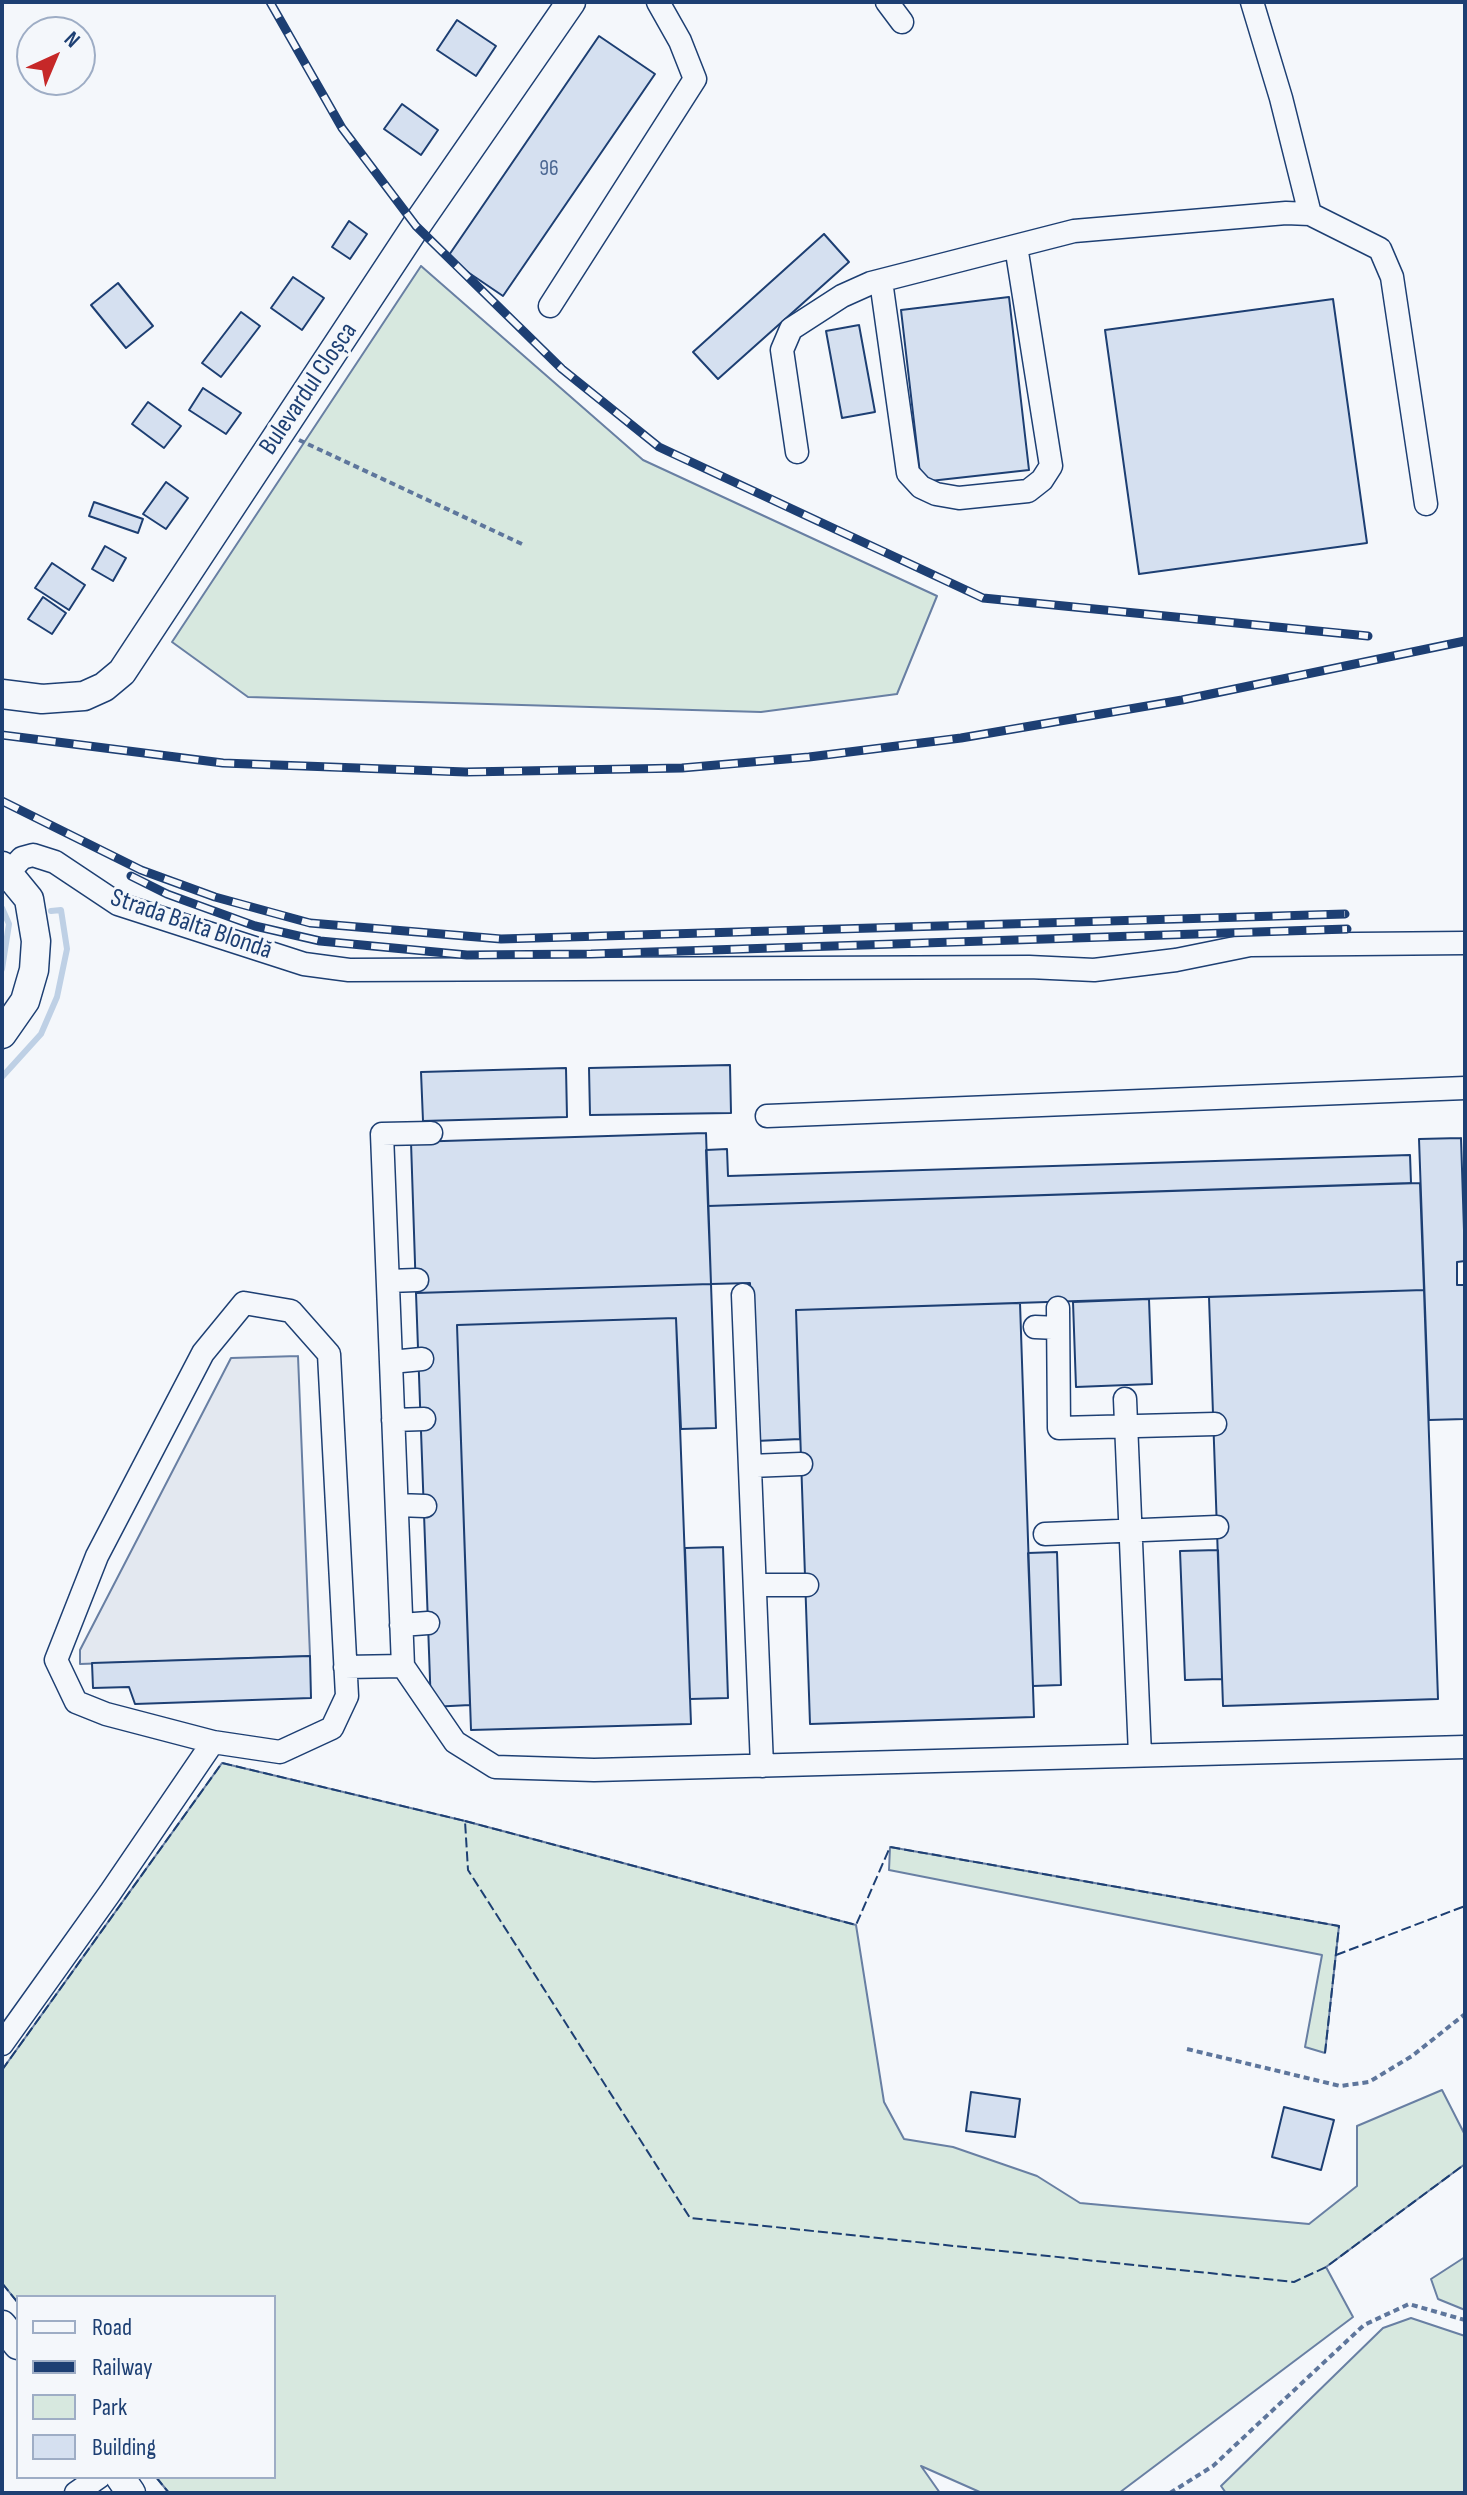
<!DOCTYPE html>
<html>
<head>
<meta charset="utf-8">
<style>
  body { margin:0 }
  #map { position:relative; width:1467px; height:2495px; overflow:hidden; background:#f4f7fb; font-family:"Sofia Sans Condensed",sans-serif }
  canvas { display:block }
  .frame { position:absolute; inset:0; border:4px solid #1d3f73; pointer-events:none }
  .legend { position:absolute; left:16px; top:2295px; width:260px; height:184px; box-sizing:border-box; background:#f4f7fb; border:2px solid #9eadc5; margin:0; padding:10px 14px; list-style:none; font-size:24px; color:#1d3f73 }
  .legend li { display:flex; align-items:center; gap:16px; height:40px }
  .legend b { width:40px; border:2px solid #9eadc5 }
  .north { position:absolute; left:16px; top:16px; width:80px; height:80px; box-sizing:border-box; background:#f4f7fb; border:2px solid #9eadc5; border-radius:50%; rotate:44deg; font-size:22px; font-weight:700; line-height:32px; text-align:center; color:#1d3f73 }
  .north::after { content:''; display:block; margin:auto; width:28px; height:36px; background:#c62828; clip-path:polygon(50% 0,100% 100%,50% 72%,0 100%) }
</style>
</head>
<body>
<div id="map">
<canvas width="1467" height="2495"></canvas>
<div class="frame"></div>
<ul class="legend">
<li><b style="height:10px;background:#f4f7fb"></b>Road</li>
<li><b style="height:10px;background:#1d3f73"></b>Railway</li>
<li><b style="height:22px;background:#d7e8df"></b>Park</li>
<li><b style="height:22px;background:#d5e0f0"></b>Building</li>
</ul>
<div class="north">N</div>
</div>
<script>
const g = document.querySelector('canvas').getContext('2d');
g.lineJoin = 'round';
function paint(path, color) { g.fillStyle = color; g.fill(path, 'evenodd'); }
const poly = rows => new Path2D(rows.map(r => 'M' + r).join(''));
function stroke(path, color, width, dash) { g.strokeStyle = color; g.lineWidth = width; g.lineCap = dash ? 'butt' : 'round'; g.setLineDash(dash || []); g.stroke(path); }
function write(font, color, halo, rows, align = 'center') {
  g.font = font + ' "Sofia Sans Condensed",sans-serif'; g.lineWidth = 6; g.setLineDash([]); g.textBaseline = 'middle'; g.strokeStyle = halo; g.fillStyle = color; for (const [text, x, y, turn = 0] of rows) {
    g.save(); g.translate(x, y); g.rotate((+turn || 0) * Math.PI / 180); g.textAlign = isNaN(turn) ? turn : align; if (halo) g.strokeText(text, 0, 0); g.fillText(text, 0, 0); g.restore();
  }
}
const green = poly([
  [421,266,643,460,937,596,897,694,761,712,248,697,172,642,421,266],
  [222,1763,465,1821,856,1925,884,2102,904,2139,953,2147,1037,2176,1080,2203,1309,2224,1357,2186,1357,2126,1442,2090,1465,2135,1465,2164,1326,2267,1353,2317,1119,2493,982,2493,921,2466,940,2493,169,2493,156,2477,274,2477,274,2297,18,2297,18,2303,2,2283,2,2070,222,1763],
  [890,1847,1339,1926,1325,2053,1305,2047,1322,1955,889,1870,890,1847],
  [1465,2257,1465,2310,1438,2299,1431,2279,1465,2257],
  [1411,2318,1465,2336,1465,2493,1226,2493,1221,2486,1383,2328,1411,2318]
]);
paint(green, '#d7e8df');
stroke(green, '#687fa3', 2);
const parking = poly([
  [298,1356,310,1656,80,1664,80,1650,231,1358,298,1356]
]);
paint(parking, '#e3e8f0');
stroke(parking, '#687fa3', 2);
stroke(poly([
  [2,908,9,924,2,969],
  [2,1077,41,1034,57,997,67,949,61,910,51,911]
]), '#bed0e5', 6);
const building = poly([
  [457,20,496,46,476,76,437,50,457,20],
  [599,36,655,74,503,296,447,258,599,36],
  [402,104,438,130,421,155,384,129,402,104],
  [349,221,367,234,350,259,332,247,349,221],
  [824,234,849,262,718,379,693,352,824,234],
  [293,277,324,298,302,330,271,308,293,277],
  [118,283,153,326,126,348,91,305,118,283],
  [1009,297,1029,470,921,482,901,310,1009,297],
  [1333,299,1367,543,1139,574,1105,330,1333,299],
  [241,312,260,326,221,377,202,363,241,312],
  [859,325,875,412,842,418,826,331,859,325],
  [203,388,241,413,226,434,189,410,203,388],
  [148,402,181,426,164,448,132,424,148,402],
  [166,482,188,498,166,529,143,514,166,482],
  [94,502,143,519,138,533,89,516,94,502],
  [105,546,126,558,113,581,92,569,105,546],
  [52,563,85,585,69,610,35,588,52,563],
  [43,597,66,613,52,634,28,619,43,597],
  [730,1065,731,1113,590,1115,589,1068,730,1065],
  [566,1068,567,1117,423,1121,421,1072,566,1068],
  [706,1133,711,1284,416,1293,411,1142,706,1133],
  [1461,1138,1465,1261,1457,1262,1457,1285,1465,1285,1465,1419,1429,1420,1419,1139,1461,1138],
  [727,1149,728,1176,1410,1155,1411,1183,708,1206,706,1150,727,1149],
  [1420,1183,1424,1290,796,1310,800,1439,756,1441,750,1283,711,1284,708,1206,1420,1183],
  [711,1284,716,1428,681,1429,676,1318,457,1325,470,1705,431,1707,416,1293,711,1284],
  [1424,1290,1438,1699,1223,1706,1209,1297,1424,1290],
  [1149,1299,1152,1384,1076,1387,1073,1302,1149,1299],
  [1020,1303,1034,1717,810,1724,796,1310,1020,1303],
  [676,1318,691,1724,471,1730,457,1325,676,1318],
  [723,1547,728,1698,690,1699,685,1548,723,1547],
  [1218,1550,1222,1679,1185,1680,1180,1551,1218,1550],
  [1057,1552,1061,1685,1033,1686,1028,1553,1057,1552],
  [310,1656,311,1698,135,1704,129,1687,93,1688,92,1663,310,1656],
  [971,2092,1020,2099,1015,2137,966,2131,971,2092],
  [1284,2107,1334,2120,1321,2170,1272,2157,1284,2107]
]);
paint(building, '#d5e0f0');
stroke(building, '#1d3f73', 2);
const minor = poly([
  [887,2,902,22],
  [1252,2,1281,98,1310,214],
  [881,281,908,473,921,487,936,494,959,498,1028,491,1042,480,1051,466,1016,246],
  [550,306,695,79,680,41,658,2],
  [797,452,782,350,791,329,842,296,871,283,1074,231,1286,213,1310,214,1380,249,1392,277,1426,504],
  [9,872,22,858,33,855,55,862,118,904,304,964,349,970,1029,967,1094,970,1176,960,1250,945,1465,943],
  [767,1116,1465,1088],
  [388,1281,417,1280],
  [743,1295,762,1766],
  [244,1303,291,1311,329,1354,347,1696,332,1728,280,1752,213,1742,106,1714,76,1702,56,1660,97,1556,203,1353,244,1303],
  [1058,1308,1059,1428,1215,1424],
  [1035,1327,1058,1328],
  [391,1362,422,1359],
  [1125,1399,1140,1755],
  [393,1420,424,1419],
  [750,1466,801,1464],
  [397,1505,425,1506],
  [1045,1534,1217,1527],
  [755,1585,807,1585],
  [401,1625,428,1623],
  [403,1666,382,1134,431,1133],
  [345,1667,403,1666,455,1742,495,1767,594,1770,1465,1747],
  [2,2044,110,1893,213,1742],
  [76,2493,99,2477]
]);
const major = poly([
  [2,694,42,699,84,696,104,687,122,672,416,226,571,2],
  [2,866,29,899,36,941,34,970,25,1001,2,1034],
  [2,2325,18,2345],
  [120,2477,131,2493]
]);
stroke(minor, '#1d3f73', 25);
stroke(major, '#1d3f73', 31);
stroke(poly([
  [299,440,522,544],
  [1187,2049,1340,2086,1369,2082,1412,2056,1465,2014],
  [1170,2493,1213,2466,1364,2325,1409,2304,1465,2320]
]), '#5e769c', 4, [6, 4]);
stroke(minor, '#f4f7fb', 22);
stroke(major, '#f4f7fb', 28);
const rail = poly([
  [270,2,342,128,416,226,562,369,659,447,983,598,1368,636],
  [2,735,223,763,466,772,682,768,809,757,961,738,1182,700,1465,641],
  [2,801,141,870,215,897,310,923,501,939,1345,914],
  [131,876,167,894,255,926,320,941,467,955,591,954,1347,929]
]);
stroke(rail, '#1d3f73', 9);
stroke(rail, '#f4f7fb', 6, [18]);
stroke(poly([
  [465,1821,856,1925,890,1847,1339,1926,1325,2053],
  [1336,1955,1465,1906],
  [2,2070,222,1763,465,1821,468,1870,690,2218,1294,2282,1326,2267,1465,2164],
  [2,2283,18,2303],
  [156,2477,169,2493]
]), '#1d3f73', 2, [10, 4]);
write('22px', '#4b6792', null, [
  ["96",549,169]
]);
write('26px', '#1d3f73', '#f4f7fb', [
  ["Bulevardul Cloșca",309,389,-56],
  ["Strada Balta Blondă",191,925,19]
]);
</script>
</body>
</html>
